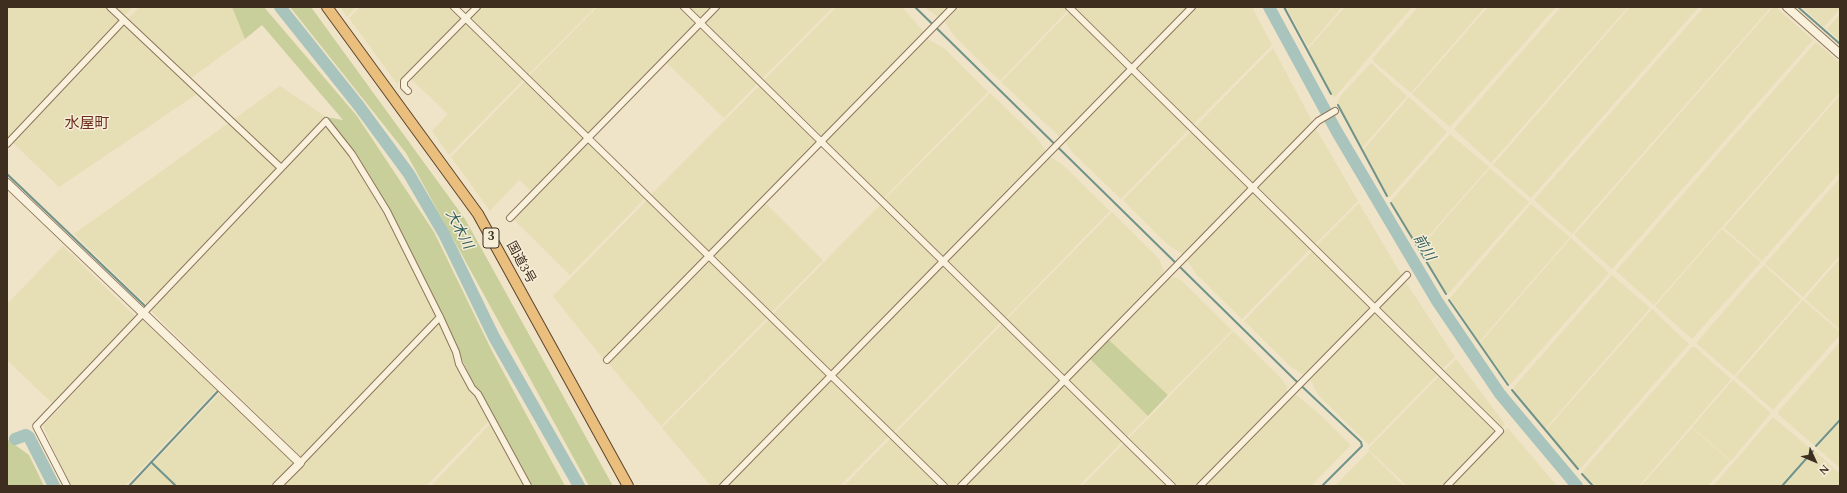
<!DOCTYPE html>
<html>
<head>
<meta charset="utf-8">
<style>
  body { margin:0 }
  #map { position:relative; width:1847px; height:493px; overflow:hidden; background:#f0e4c8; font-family:Spectral,serif }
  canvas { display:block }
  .frame { position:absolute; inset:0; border:8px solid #3d2e20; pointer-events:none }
  .north { position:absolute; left:1795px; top:441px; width:40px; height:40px; -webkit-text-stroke:3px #f7eed8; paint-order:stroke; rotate:134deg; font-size:11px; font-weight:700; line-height:16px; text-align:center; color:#3d2e20 }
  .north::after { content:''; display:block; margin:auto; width:14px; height:18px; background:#3d2e20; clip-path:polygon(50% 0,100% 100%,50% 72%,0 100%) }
</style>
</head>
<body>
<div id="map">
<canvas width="1847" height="493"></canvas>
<div class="frame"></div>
<div class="north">N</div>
</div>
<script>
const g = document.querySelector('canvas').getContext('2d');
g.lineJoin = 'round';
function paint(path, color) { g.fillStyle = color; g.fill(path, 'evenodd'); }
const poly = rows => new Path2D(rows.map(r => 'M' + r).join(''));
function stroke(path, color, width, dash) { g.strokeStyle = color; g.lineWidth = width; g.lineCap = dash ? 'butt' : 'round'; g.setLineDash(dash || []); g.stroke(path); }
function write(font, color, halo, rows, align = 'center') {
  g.font = font + ' Spectral,"Noto Sans JP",serif'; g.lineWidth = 3; g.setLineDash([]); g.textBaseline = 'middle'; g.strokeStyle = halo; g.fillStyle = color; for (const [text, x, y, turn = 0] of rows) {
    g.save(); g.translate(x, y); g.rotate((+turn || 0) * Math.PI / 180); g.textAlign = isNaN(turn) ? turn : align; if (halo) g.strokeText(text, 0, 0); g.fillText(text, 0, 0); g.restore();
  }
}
paint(poly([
  [7,7,107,7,121,21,8,138],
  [114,7,133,7,124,16],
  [139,7,232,7,245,39,191,78,127,20],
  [340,7,356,7,347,17],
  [360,7,452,7,462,18,397,84,349,18],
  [480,7,595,7,528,75,470,19],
  [597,7,679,7,695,22,694,25,589,133,587,133,529,76],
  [689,7,712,7,702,17,699,17],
  [719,7,833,7,762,79,705,24,705,21],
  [836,7,902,7,925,33,823,137,764,80],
  [924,7,950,7,940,18],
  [959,7,1066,7,1068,10,1000,81,955,37,945,22],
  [1075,7,1189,7,1132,64,1074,8],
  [1196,7,1252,7,1272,45,1193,125,1135,69],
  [1286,7,1342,7,1308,47],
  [1345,7,1412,7,1334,98,1308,49],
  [1418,7,1485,7,1411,93,1373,61,1373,58],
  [1488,7,1556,7,1450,127,1412,94],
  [1561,7,1628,7,1491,163,1454,129],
  [1630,7,1699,7,1531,198,1493,165],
  [1704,7,1771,7,1572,234,1534,200],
  [1773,7,1776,7,1813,40,1612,269,1574,235],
  [1802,7,1840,7,1840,9,1824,27],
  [1070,11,1127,67,1127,70,1061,138,1001,82],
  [1840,14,1840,41,1827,29],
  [467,22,524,79,449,155,432,131,448,114,410,78,464,23],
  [124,23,197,94,59,187,12,142],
  [698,27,757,84,724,118,665,61],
  [927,39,944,48,988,92,884,198,826,142],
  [1816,42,1840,63,1840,92,1654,305,1616,271],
  [1273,48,1313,123,1254,184,1252,184,1195,127],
  [1371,63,1407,96,1362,148,1337,103,1342,94],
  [1130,74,1134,74,1189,129,1121,199,1073,153,1065,141],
  [526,80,583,135,583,138,531,191,519,180,490,211,451,157],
  [280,86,326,117,148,306,74,234],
  [759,86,816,141,816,144,710,251,708,251,651,195],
  [990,93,1037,138,1046,152,945,257,942,257,885,199],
  [1840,95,1840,172,1762,261,1724,228],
  [1409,97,1447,132,1389,198,1363,150],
  [326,126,349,156,385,216,437,316,302,458,151,311],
  [1315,127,1358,201,1315,244,1258,187],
  [1192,130,1249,186,1249,189,1184,255,1168,245,1123,200],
  [1450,134,1489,167,1418,248,1391,201],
  [588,141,646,197,570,275,512,218],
  [1049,156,1063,165,1110,211,1006,318,948,261],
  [1490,168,1529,202,1447,295,1419,249],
  [1840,178,1840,255,1803,297,1765,264],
  [1253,192,1255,192,1311,248,1242,319,1196,274,1187,260],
  [648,199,705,255,704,257,604,360,553,296],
  [765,203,823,260,771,313,714,258,714,255],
  [1359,203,1402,276,1375,304,1316,246],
  [1531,204,1570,237,1479,342,1450,298],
  [880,205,938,261,938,264,831,372,773,314],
  [1112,212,1159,259,1164,271,1158,281,1067,376,1064,376,1007,319],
  [1722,229,1761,262,1692,339,1655,306],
  [1571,238,1609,273,1510,385,1480,343],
  [63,246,137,318,53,404,7,360,7,304],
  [1313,250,1371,308,1305,376,1290,366,1244,321],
  [1840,258,1840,330,1805,299],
  [711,260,768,317,661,426,608,363],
  [1764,265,1801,299,1734,376,1697,344,1697,342],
  [941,267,943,267,1000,323,893,433,835,375],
  [1612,275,1650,308,1545,429,1513,388],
  [1174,277,1182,281,1232,330,1168,395,1109,340,1168,279],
  [1405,281,1455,357,1442,369,1380,309,1380,307],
  [1803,300,1840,332,1840,335,1773,410,1736,377],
  [1652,309,1689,344,1580,469,1546,430],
  [1374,312,1377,312,1439,373,1369,445,1318,395,1310,379],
  [144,318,217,389,125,486,70,486,43,426],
  [769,319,827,376,719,486,711,486,662,428],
  [438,323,441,325,452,349,455,362,469,389,477,398,489,421,426,486,283,486],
  [1002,324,1060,382,958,486,947,486,895,434],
  [1233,331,1277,374,1288,387,1286,389,1288,392,1197,486,1178,486,1129,438],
  [1840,342,1840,418,1815,446,1778,414,1778,412],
  [1692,347,1695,347,1731,379,1639,486,1595,486,1582,472],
  [1090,359,1148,416,1127,437,1070,382,1070,379],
  [1456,359,1505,424,1502,428,1444,371],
  [1440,375,1497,430,1445,486,1407,486,1368,449],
  [832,379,889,436,840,486,727,486],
  [1733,380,1771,413,1731,461,1692,427],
  [1063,386,1065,386,1122,442,1079,486,964,486],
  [221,392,294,462,271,486,131,486],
  [1293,395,1296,395,1315,410,1351,445,1311,486,1204,486],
  [1773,417,1812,450,1781,486,1713,486],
  [1840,422,1840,468,1817,448],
  [491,423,526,486,431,486],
  [1508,428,1557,486,1450,486,1506,429],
  [1692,428,1730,461,1708,486,1641,486],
  [891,438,940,486,844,486],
  [1124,443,1168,486,1082,486],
  [1369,451,1404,486,1335,486],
  [1815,451,1840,474,1840,486,1784,486]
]), '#e6deb5');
paint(poly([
  [232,7,264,7,357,116,434,232,492,351,565,486,532,486,472,381,442,317,355,155,326,117,343,120,262,25,245,39],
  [290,7,311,7,465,219,613,486,589,486,406,153],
  [1109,340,1168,395,1148,416,1090,359],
  [7,439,29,455,44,486,7,486]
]), '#c9cf9b');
stroke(poly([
  [915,7,1294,379,1361,442,1362,446,1322,486],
  [1284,7,1331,94],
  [1798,7,1840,44],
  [1338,105,1387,196],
  [7,174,145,306],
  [1391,203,1446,294],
  [1449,300,1508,385],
  [1512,390,1578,469],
  [24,431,26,435],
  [1816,446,1840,420],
  [151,462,176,486],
  [1582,474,1593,486],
  [129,486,219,390],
  [1782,486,1813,451]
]), '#6f938a', 2);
stroke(poly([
  [280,7,359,106,409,174,444,234,494,337,579,486],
  [1269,7,1337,132,1437,301,1500,394,1577,486],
  [15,439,26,435,29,437,54,486]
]), '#a9c4bc', 12);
const minor = poly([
  [110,7,281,168],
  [454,7,944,486],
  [684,7,1172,486],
  [1069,7,1500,431,1447,486],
  [408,91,404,87,404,81,408,77,477,7],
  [7,144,124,20],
  [510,218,716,7],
  [607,360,953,7],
  [300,463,440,317],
  [67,486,36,426,326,121,352,154,387,211,440,317,456,352,459,364,472,388,478,394,528,486],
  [723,486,1192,7],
  [961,486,1318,121,1335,111],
  [1200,486,1407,275]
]);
const tertiary = poly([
  [1787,7,1840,54],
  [7,183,300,463,277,486]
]);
const trunk = poly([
  [327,7,478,214,628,486]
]);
stroke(minor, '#8d765c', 8);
stroke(tertiary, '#8d765c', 10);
stroke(trunk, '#5b4430', 12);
stroke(minor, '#faf1dc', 6);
stroke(tertiary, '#faf1dc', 8);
stroke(trunk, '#eabe7c', 10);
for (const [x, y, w] of [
  [491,238,16]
]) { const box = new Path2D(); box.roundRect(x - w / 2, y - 10, w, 20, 3); g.fillStyle = '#f7eed8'; g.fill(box); stroke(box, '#3d2e20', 1); }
write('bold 12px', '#3d2e20', null, [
  ["3",491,238]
]);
write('13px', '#3d2e20', '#f7eed8', [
  ["国道3号",520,263,61]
]);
write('italic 14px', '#2f5d5a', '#f7eed8', [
  ["大木川",458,230,62],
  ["前川",1423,248,59]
]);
write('15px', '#6b2e1e', '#f7eed8', [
  ["水屋町",87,125]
]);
</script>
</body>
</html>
